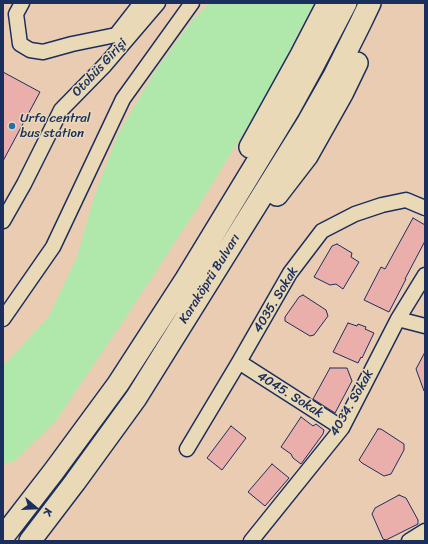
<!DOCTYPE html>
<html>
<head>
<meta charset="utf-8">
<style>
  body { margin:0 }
  #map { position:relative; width:428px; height:544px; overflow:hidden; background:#eaccb3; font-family:Sriracha,sans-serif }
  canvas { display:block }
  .frame { position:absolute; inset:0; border:4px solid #1b2f5e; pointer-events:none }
  .north { position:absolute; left:16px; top:488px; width:40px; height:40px; -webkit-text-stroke:3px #ead9b6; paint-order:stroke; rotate:109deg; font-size:11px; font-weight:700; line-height:16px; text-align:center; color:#1b2f5e }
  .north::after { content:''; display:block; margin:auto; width:14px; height:18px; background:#1b2f5e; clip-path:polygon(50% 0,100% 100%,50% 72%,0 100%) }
</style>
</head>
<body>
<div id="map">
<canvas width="428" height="544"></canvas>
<div class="frame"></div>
<div class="north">K</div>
</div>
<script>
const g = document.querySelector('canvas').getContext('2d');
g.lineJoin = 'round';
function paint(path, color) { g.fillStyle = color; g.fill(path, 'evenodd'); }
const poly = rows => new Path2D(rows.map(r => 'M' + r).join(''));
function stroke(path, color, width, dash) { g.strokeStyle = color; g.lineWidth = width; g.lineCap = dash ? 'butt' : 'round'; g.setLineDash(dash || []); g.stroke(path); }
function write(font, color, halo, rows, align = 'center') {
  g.font = font + ' Sriracha,sans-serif'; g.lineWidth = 3; g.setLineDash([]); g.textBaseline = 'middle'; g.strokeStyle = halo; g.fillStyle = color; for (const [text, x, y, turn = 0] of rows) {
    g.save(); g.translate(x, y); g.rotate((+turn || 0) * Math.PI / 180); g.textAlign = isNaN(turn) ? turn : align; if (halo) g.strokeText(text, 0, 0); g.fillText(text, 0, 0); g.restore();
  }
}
paint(poly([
  [210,3,314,3,263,101,200,204,124,320,55,422,14,462,3,463,3,365,7,362,49,316,77,257,94,197,117,136,155,71,194,18]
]), '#b0e8ab');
const building = poly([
  [3,72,40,92,3,161,3,72],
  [413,218,425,225,425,241,405,279,406,279,389,312,364,300,381,267,385,269,413,218],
  [337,244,352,253,351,257,359,262,343,289,336,284,330,285,314,277,332,246,337,244],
  [303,295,326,310,328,316,314,335,310,336,285,321,285,317,299,297,303,295],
  [348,323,357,326,358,324,366,327,365,329,374,333,362,358,361,357,358,363,333,352,348,323],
  [425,352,425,391,424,391,416,369,425,352],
  [330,368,347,368,352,381,335,413,313,399,330,368],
  [301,417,313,426,316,424,324,430,323,434,301,464,293,458,291,454,281,447,301,417],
  [231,426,246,438,222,470,207,458,231,426],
  [378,429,381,429,404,444,404,450,391,474,384,476,362,463,359,460,378,429],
  [272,464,289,478,265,506,248,492,272,464],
  [399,495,406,498,418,520,418,524,386,540,383,539,372,514,375,508,399,495]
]);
paint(building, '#eaaeab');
stroke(building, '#1b2f5e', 1);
const minor = poly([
  [22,3,16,14,20,44,30,50,43,52,72,44,116,35,141,3],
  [3,221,24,184,61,110,105,65,158,3],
  [3,319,53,247,123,99,192,3],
  [398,319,425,326],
  [239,362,342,428],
  [187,449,239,362,290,273,322,231,355,214,382,205,406,200,425,208],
  [251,541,342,428,398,319,425,275],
  [409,541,425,531]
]);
const highway = poly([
  [250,147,301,55,328,3],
  [277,195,307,156,343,92,357,63],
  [3,537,54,471,118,384,186,279,290,108,312,68,346,3],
  [30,541,75,482,136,398,308,122,334,76,361,22,370,3]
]);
stroke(minor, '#1b2f5e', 17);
stroke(highway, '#1b2f5e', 24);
stroke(minor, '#ead9b6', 14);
stroke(highway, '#ead9b6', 21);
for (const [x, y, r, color] of [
  [12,126,4,"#1f6fb2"]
]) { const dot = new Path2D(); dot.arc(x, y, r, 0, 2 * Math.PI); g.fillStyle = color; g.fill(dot); stroke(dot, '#ead9b6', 1.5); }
write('13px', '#1b2f5e', '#ead9b6', [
  ["Otobüs Girişi",100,68,-47],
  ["Karaköprü Bulvarı",210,279,-58],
  ["4035. Sokak",276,300,-59],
  ["4045. Sokak",290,395,32],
  ["4034. Sokak",352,403,-60]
]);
write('13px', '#1b2f5e', '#ead9b6', [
  ["Urfa central",20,119],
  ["bus station",20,134]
], 'left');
</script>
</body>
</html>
